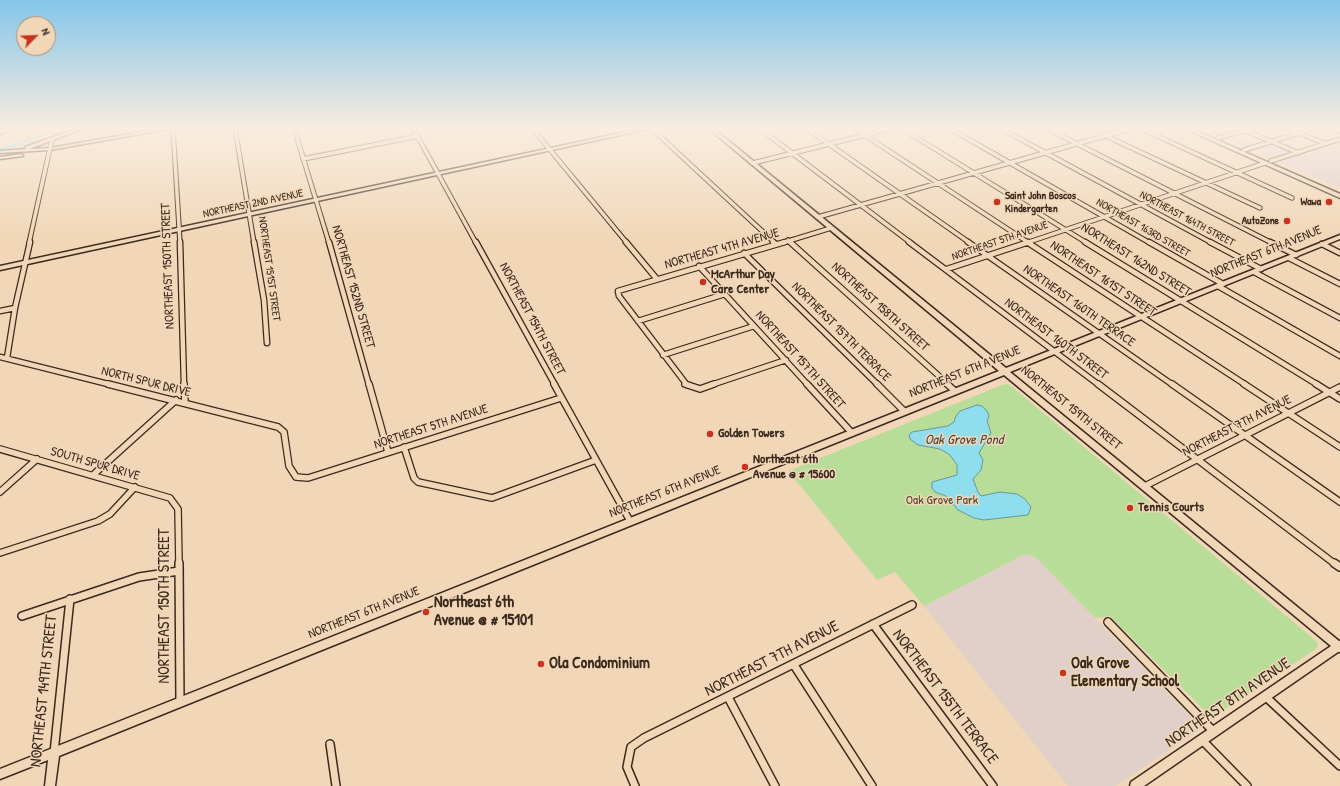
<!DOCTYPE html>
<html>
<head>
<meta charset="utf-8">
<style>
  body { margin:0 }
  #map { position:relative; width:1340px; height:786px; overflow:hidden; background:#f1d7b8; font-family:"Patrick Hand",sans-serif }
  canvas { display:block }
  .north { position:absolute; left:16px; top:16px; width:40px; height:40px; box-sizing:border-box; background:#f1d7b8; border:1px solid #a8927a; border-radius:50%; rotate:66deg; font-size:11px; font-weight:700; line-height:16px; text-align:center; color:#3b2a1e }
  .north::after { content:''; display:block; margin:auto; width:14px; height:18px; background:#c8321e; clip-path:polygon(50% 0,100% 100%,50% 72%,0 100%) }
</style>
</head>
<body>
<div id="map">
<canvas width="1340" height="786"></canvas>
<div class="north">N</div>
</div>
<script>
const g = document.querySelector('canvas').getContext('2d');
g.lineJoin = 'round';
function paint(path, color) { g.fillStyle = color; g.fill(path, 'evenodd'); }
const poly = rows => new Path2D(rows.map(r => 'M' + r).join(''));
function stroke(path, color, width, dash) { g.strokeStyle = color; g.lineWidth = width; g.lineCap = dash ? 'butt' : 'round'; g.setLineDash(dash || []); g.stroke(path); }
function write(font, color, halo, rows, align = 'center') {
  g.font = font + ' "Patrick Hand",sans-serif'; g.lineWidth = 3; g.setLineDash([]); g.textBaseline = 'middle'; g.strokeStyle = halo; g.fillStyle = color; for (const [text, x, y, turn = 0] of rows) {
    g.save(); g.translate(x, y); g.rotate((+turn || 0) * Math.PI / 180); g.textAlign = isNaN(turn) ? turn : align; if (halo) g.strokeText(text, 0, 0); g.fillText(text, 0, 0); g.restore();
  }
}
paint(poly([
  [1201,128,1236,128,1240,130,1229,134,1259,147,1273,143,1301,155,1340,142,1340,188],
  [1025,554,1035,557,1202,728,1116,786,1068,786,924,606]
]), '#e0d0c9');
paint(poly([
  [1007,384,1011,386,1315,640,1318,645,1316,649,1212,718,1110,616,1095,618,1035,557,1030,555,1025,554,924,606,895,572,877,580,788,471,1002,385]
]), '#b7dd98');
const water = poly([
  [977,405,982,406,987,411,989,416,987,421,991,433,979,453,983,460,981,470,973,479,978,492,981,496,1000,492,1017,494,1025,499,1031,507,1028,515,984,520,974,518,958,510,946,496,935,492,932,488,932,482,957,475,957,465,950,455,940,449,918,445,910,439,909,435,912,432,948,426,954,422,956,416,960,411,977,405]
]);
paint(water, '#8fdeed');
stroke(water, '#6d969a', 1);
stroke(poly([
  [0,150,63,128]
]), '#8fdeed', 4);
const streetFar3 = poly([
  [173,128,180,243],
  [235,128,254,243],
  [294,128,329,243],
  [413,128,476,243],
  [532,128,627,243],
  [651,128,775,243],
  [759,128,911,243],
  [806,128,970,243],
  [854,128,1029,243],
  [901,128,1087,243],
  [949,128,1150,243],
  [1000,128,1212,243],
  [1046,128,1272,243],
  [1093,128,1108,135],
  [1140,128,1292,198],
  [1286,128,1326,144],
  [1334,128,1340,131],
  [1246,131,1299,153],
  [1106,136,1260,208],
  [1218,138,1254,128],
  [1244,150,1315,128],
  [303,159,418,136],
  [1271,161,1340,139],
  [753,163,893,128],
  [818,217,1133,128],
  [788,240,791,243],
  [29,243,52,139],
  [782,243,831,228],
  [1026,243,1265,163]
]);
const streetFar2 = poly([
  [180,242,184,385],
  [254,242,264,300,267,343],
  [329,242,369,385],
  [476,242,555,385],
  [626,242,656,278],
  [773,242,776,244],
  [790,242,949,385],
  [909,242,1099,385],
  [968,242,1173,385],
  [1027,242,1246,385],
  [1085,242,1318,385],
  [1149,242,1223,284],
  [1210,242,1261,269],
  [1270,242,1296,255],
  [1322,244,1340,253],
  [744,253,878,385],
  [1289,258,1340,284],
  [699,266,808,385],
  [947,269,1029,242],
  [1254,272,1340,318],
  [1218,286,1340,356],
  [0,311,15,308],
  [638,321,725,294],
  [663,355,754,326],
  [0,357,112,385],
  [7,358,15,308,30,242],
  [687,385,619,296,618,291,785,242],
  [711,385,786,360]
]);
const streetFar1 = poly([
  [108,384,278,427,284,432,289,466,296,477,308,478,561,398],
  [184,384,185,403],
  [369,384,388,452],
  [554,384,630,521],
  [685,384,700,389,714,384],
  [807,384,852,433],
  [877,384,904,411],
  [947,384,955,391],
  [1098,384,1335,564],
  [1172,384,1340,502],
  [1244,384,1340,447],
  [1316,384,1340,399],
  [404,447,414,478,418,482,492,498,596,460],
  [0,449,170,498,178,509,179,564],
  [93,475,176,400],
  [1145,486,1340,387],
  [0,492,37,459],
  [0,553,98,521,110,514,135,487]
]);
const street = poly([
  [179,563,180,702],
  [1334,563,1340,567],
  [22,616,139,577,179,571],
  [1108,622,1214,732],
  [873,624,993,786],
  [794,665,872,786],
  [728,697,775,786],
  [1266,697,1340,766],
  [1202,740,1247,786],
  [330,744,336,786],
  [54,753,70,599],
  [635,786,627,767,631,747,644,738,912,605]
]);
const secondary = poly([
  [9,128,15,128,0,134,0,131,9,128],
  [78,128,85,128,29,149,50,148,164,128,174,128,50,150,0,153,0,151,26,149,25,147,78,128],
  [644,128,653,128,0,270,0,266,644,128],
  [708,128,713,128,1006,368,1340,235,1340,239,1010,372,1339,641,1340,641,1340,652,1338,652,1144,786,1130,786,1131,782,1331,646,1004,375,59,756,55,786,45,786,48,760,0,779,0,769,999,371,708,128],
  [21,154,23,155,23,156,0,159,0,157,21,154]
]);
const primary = poly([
  [1183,128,1190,128,1340,194,1340,198,1183,128]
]);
stroke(streetFar3, '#3b2a1e', 5.5);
stroke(streetFar2, '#3b2a1e', 7);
stroke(streetFar1, '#3b2a1e', 8);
stroke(street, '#3b2a1e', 10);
stroke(secondary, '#3b2a1e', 3);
stroke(primary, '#3b2a1e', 3);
stroke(streetFar3, '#f1d7b8', 3.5);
stroke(streetFar2, '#f1d7b8', 4.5);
stroke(streetFar1, '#f1d7b8', 5.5);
stroke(street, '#f1d7b8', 7);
paint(secondary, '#f1d7b8');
paint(primary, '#f1d7b8');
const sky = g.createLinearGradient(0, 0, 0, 238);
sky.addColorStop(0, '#84c5ea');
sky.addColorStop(0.54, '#f9eddf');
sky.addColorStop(1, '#f9eddf00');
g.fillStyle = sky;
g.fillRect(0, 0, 1340, 238);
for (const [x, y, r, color] of [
  [997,202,4,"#c8321e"],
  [1329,202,4,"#c8321e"],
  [1287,221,4,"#c8321e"],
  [703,282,4,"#c8321e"],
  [710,434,4,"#c8321e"],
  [745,467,4,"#c8321e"],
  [1130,508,4,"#c8321e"],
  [426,612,4,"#c8321e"],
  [541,664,4,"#c8321e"],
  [1063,673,4,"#c8321e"]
]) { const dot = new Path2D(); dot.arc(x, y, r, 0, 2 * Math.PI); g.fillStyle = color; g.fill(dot); stroke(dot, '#f1d7b8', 1.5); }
write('bold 11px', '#3b2a1e', '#f1d7b8', [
  ["Saint John Boscos",1005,196,"left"],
  ["Kindergarten",1005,209,"left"],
  ["Wawa",1321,202],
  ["AutoZone",1279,221]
], 'right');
write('11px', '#3b2a1e', '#f1d7b8', [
  ["NORTHEAST 2ND AVENUE",253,204,-12],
  ["NORTHEAST 164TH STREET",1187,219,28],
  ["NORTHEAST 163RD STREET",1143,228,30],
  ["NORTHEAST 5TH AVENUE",1000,241,-19],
  ["NORTHEAST 151ST STREET",269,269,82]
]);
write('13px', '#3b2a1e', '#f1d7b8', [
  ["NORTHEAST 4TH AVENUE",722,249,-16],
  ["NORTHEAST 6TH AVENUE",1266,252,-22],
  ["NORTHEAST 162ND STREET",1136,260,32],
  ["NORTHEAST 150TH STREET",168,266,-92],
  ["NORTHEAST 161ST STREET",1103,279,34],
  ["NORTHEAST 152ND STREET",353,287,74],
  ["NORTHEAST 160TH TERRACE",1079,306,35],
  ["NORTHEAST 158TH STREET",880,307,42],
  ["NORTHEAST 154TH STREET",532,319,62],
  ["NORTHEAST 157TH TERRACE",841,332,45],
  ["NORTHEAST 160TH STREET",1056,339,37],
  ["NORTHEAST 157TH STREET",800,360,48],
  ["NORTHEAST 6TH AVENUE",965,372,-22],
  ["NORTH SPUR DRIVE",146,382,14],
  ["NORTHEAST 159TH STREET",1071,408,39],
  ["NORTHEAST 7TH AVENUE",1237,426,-27],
  ["NORTHEAST 5TH AVENUE",431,427,-18],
  ["SOUTH SPUR DRIVE",95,464,16],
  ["NORTHEAST 6TH AVENUE",665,492,-22],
  ["NORTHEAST 6TH AVENUE",364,613,-22]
]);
write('bold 13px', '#3b2a1e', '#f1d7b8', [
  ["McArthur Day",711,275],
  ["Care Center",711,290],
  ["Golden Towers",718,434],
  ["Northeast 6th",753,460],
  ["Avenue @ # 15600",753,475],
  ["Tennis Courts",1138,508]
], 'left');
write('13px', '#4e4530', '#f1d7b8', [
  ["Oak Grove Park",942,501]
]);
write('italic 14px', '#48453d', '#f1d7b8', [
  ["Oak Grove Pond",964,440]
]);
write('bold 16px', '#3b2a1e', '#f1d7b8', [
  ["Northeast 6th",434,603],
  ["Avenue @ # 15101",434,621],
  ["Ola Condominium",549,664],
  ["Oak Grove",1071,664],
  ["Elementary School",1071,682]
], 'left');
write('16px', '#3b2a1e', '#f1d7b8', [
  ["NORTHEAST 150TH STREET",165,606,-90],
  ["NORTHEAST 7TH AVENUE",772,659,-27],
  ["NORTHEAST 149TH STREET",44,691,-84],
  ["NORTHEAST 155TH TERRACE",945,697,53],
  ["NORTHEAST 8TH AVENUE",1228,703,-34]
]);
</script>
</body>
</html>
